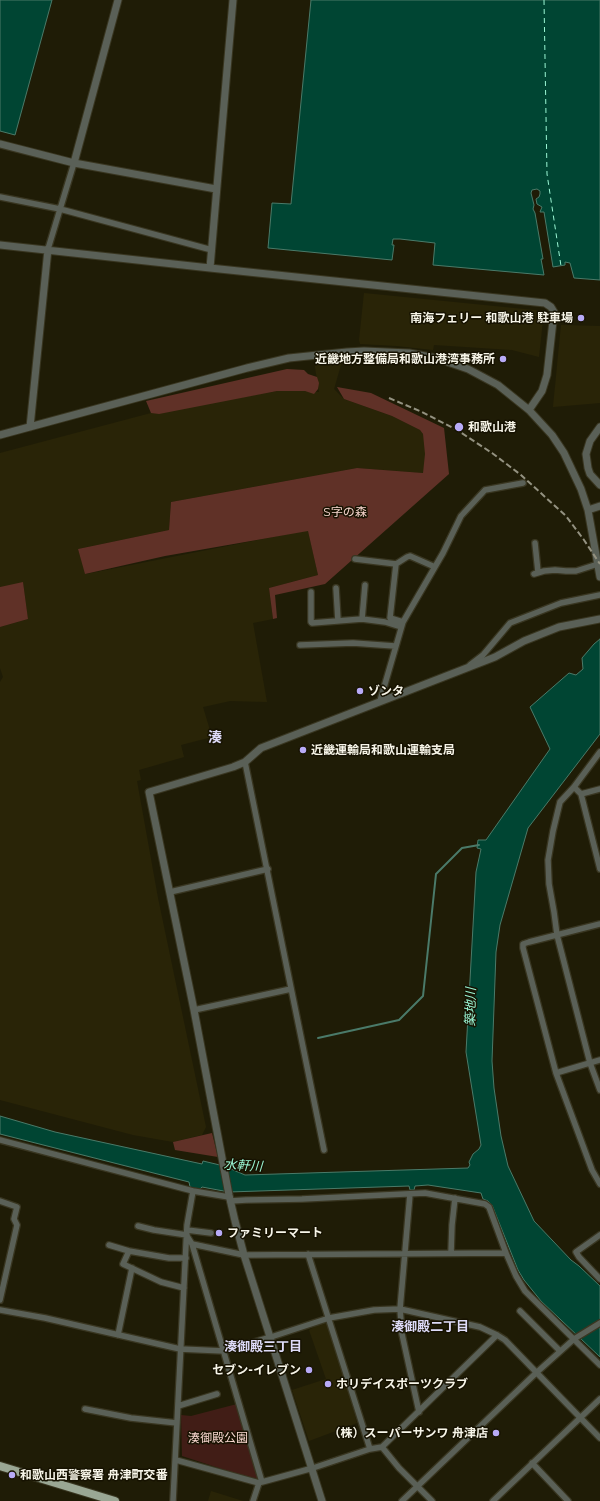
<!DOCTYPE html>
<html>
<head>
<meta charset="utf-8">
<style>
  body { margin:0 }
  canvas { display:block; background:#1f1c06 }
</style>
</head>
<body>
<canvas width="600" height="1501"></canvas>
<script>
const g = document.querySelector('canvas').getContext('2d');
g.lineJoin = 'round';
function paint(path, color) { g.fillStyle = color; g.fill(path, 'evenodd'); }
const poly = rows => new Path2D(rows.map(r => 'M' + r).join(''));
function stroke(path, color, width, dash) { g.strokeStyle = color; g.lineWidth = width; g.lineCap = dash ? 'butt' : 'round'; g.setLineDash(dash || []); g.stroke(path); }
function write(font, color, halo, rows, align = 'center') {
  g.font = font + ' Montserrat,"Noto Sans JP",sans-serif'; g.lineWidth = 3; g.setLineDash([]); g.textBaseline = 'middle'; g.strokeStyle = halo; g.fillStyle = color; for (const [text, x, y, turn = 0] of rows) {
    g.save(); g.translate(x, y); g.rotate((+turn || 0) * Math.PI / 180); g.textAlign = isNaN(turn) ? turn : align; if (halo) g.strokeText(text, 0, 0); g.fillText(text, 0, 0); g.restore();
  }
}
paint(poly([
  [364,293,544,311,539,357,512,350,434,345,433,350,397,346,360,344,359,340],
  [561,325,600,326,600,403,553,407],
  [343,358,334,389,344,399,392,416,420,430,423,434,427,453,423,473,357,468,171,502,169,530,78,549,86,574,308,530,318,575,269,588,273,619,253,623,267,702,230,701,203,707,212,737,181,745,184,757,139,770,141,780,137,781,158,898,206,1127,202,1135,173,1142,133,1135,0,1100,0,682,3,677,0,668,0,627,28,619,23,583,0,587,0,453,151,413,277,391,305,391,319,392,314,361],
  [329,1318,357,1423,309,1441,292,1390,326,1379,309,1330],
  [211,1491,243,1501,208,1501]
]), '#292407');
paint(poly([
  [237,1404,259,1481,182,1456,181,1415,191,1416]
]), '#411d16');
paint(poly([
  [287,369,304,370,308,374,317,377,319,383,318,389,314,394,305,391,277,391,159,414,151,413,146,401],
  [337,387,371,393,444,428,449,474,325,584,275,595,277,618,273,619,269,588,318,575,308,531,165,556,85,574,78,549,169,530,171,502,357,468,423,473,425,454,423,434,420,430,392,416,344,399],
  [23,582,28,619,0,627,0,587],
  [212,1133,218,1157,175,1150,173,1142]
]), '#603127');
const water = poly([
  [0,0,52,0,15,135,0,131,0,0],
  [311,0,600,0,600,280,574,278,570,263,565,262,565,265,553,267,544,212,540,212,542,207,537,204,536,199,539,197,540,194,540,191,537,189,532,190,531,193,534,205,533,209,535,213,543,259,541,259,544,275,433,265,435,243,400,239,393,239,392,245,394,245,392,260,268,248,272,203,291,204,311,0],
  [600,639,600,734,528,828,500,925,496,952,492,1061,494,1088,501,1136,508,1166,534,1221,571,1260,579,1266,600,1286,600,1357,541,1301,524,1280,518,1270,492,1205,488,1201,483,1199,481,1193,428,1185,415,1186,414,1190,410,1190,409,1186,229,1192,202,1187,199,1190,190,1187,189,1182,0,1134,0,1116,55,1132,202,1164,203,1161,224,1166,245,1175,468,1168,470,1165,469,1162,473,1154,479,1149,481,1145,466,1052,476,872,481,849,477,848,478,840,486,840,550,749,530,707,569,673,576,675,583,669,582,658,594,644,600,639]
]);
paint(water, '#004533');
stroke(water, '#4a7a69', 1);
stroke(poly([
  [318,1038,399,1020,423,996,436,874,462,848,479,845]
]), '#4a7a69', 2);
stroke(poly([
  [544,0,547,174,561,266]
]), '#9bf7d5', 1, [5, 4]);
const minor = poly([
  [0,197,60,209,212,250],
  [48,249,74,163],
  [535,543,538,572],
  [355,559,396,564,407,557,410,556,435,567],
  [396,564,390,618,403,622],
  [534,574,544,571,555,570,566,571,576,571,598,564],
  [336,588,338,621],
  [311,592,311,622,312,623,362,619,385,622,401,627],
  [362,619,365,585],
  [300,645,353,643,395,646],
  [470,665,483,655,510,623,561,603,600,595],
  [380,701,403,622,443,553,461,516,485,490,523,483],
  [600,752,574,787,560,802,553,831,548,860,549,884,554,912,557,935,590,1063,600,1090],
  [245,762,324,1150],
  [574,787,581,794,600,789],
  [581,794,600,869],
  [170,892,268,869],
  [600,924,529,942,523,944,523,948,556,1073,592,1170,600,1184],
  [194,1010,291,989],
  [556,1073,600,1060],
  [0,1140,193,1191,229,1197],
  [410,1194,400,1309,402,1334,419,1412],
  [0,1201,17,1207,14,1219,17,1225,0,1300],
  [230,1201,246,1200,302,1199,425,1193,485,1204,489,1207,506,1253,516,1276,525,1291,600,1365],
  [138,1226,154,1230,187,1235],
  [187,1230,211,1233],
  [600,1235,576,1252,579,1257,600,1279],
  [187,1236,192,1244,244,1255,506,1253],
  [192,1244,262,1482,313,1468,370,1449,382,1447,497,1335],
  [109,1245,129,1251,169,1258,186,1258],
  [129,1251,123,1264,161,1282,184,1288],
  [451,1253,452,1225,455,1198],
  [308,1254,370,1449],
  [0,1310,45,1318,180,1349,224,1351,271,1337,329,1318,374,1310,400,1309,480,1327,497,1335,505,1340,600,1438],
  [520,1311,560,1351],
  [118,1335,132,1268],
  [178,1406,217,1394],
  [85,1409,131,1418,177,1423],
  [382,1447,399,1468,432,1501],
  [176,1460,259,1483],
  [532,1463,568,1501],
  [173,1501,187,1225,193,1191],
  [253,1501,259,1483,262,1482],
  [402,1501,536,1373,574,1339,600,1323],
  [493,1501,600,1399]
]);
const tertiary = poly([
  [0,144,74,163,216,189],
  [74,163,118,0],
  [0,245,210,268,545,303,551,307,554,312,547,375,542,391,529,410],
  [210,268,233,0],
  [30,427,48,249],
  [600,427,590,441,586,454,588,468,590,474,600,485],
  [0,435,247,368,289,358,347,352,364,351,409,353,436,358,468,369,498,385,529,410,552,435,564,453,581,489,588,510,600,577],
  [588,510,600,506],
  [322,1501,244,1255,235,1221,229,1195,194,1010,149,792,233,767,245,762,261,748,495,657,524,641,559,627,600,619]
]);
const primary = poly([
  [0,1466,115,1501]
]);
stroke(minor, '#393621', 8);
stroke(tertiary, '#393621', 9);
stroke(primary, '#393621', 10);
stroke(minor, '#5a6057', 5.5);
stroke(tertiary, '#5a6057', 7);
stroke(primary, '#9aa794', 8);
stroke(poly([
  [389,398,422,412,457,430,492,453,521,475,566,516,584,540,600,564]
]), '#949281', 2, [6, 3]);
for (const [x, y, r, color] of [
  [581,318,4,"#b8abf7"],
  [503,359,4,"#b8abf7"],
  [459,427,5,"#b8abf7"],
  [360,691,4,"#b8abf7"],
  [303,750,4,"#b8abf7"],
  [219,1233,4,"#b8abf7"],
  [309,1370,4,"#b8abf7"],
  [328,1384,4,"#b8abf7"],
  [496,1433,4,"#b8abf7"],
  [12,1475,4,"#b8abf7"]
]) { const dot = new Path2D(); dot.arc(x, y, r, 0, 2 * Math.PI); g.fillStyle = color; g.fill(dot); stroke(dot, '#161201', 1.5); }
write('bold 12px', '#f7f5e8', '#161201', [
  ["南海フェリー 和歌山港 駐車場",573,318,"right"],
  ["近畿地方整備局和歌山港湾事務所",495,359,"right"],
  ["和歌山港",468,427],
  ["ゾンタ",368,691],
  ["近畿運輸局和歌山運輸支局",311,750],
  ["ファミリーマート",227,1233],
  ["セブン-イレブン",301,1370,"right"],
  ["ホリデイスポーツクラブ",336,1384],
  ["（株）スーパーサンワ 舟津店",488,1433,"right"],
  ["和歌山西警察署 舟津町交番",20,1475]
], 'left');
write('12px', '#fad8d0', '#161201', [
  ["S字の森",345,512],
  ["湊御殿公園",218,1438]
]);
write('italic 13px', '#9bf7d5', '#161201', [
  ["築地川",471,1007,-89],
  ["水軒川",243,1166,3]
]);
write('bold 13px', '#dedbf8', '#161201', [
  ["湊御殿二丁目",430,1327],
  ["湊御殿三丁目",263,1347]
]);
write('bold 14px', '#dedbf8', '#161201', [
  ["湊",215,738]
]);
</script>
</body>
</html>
